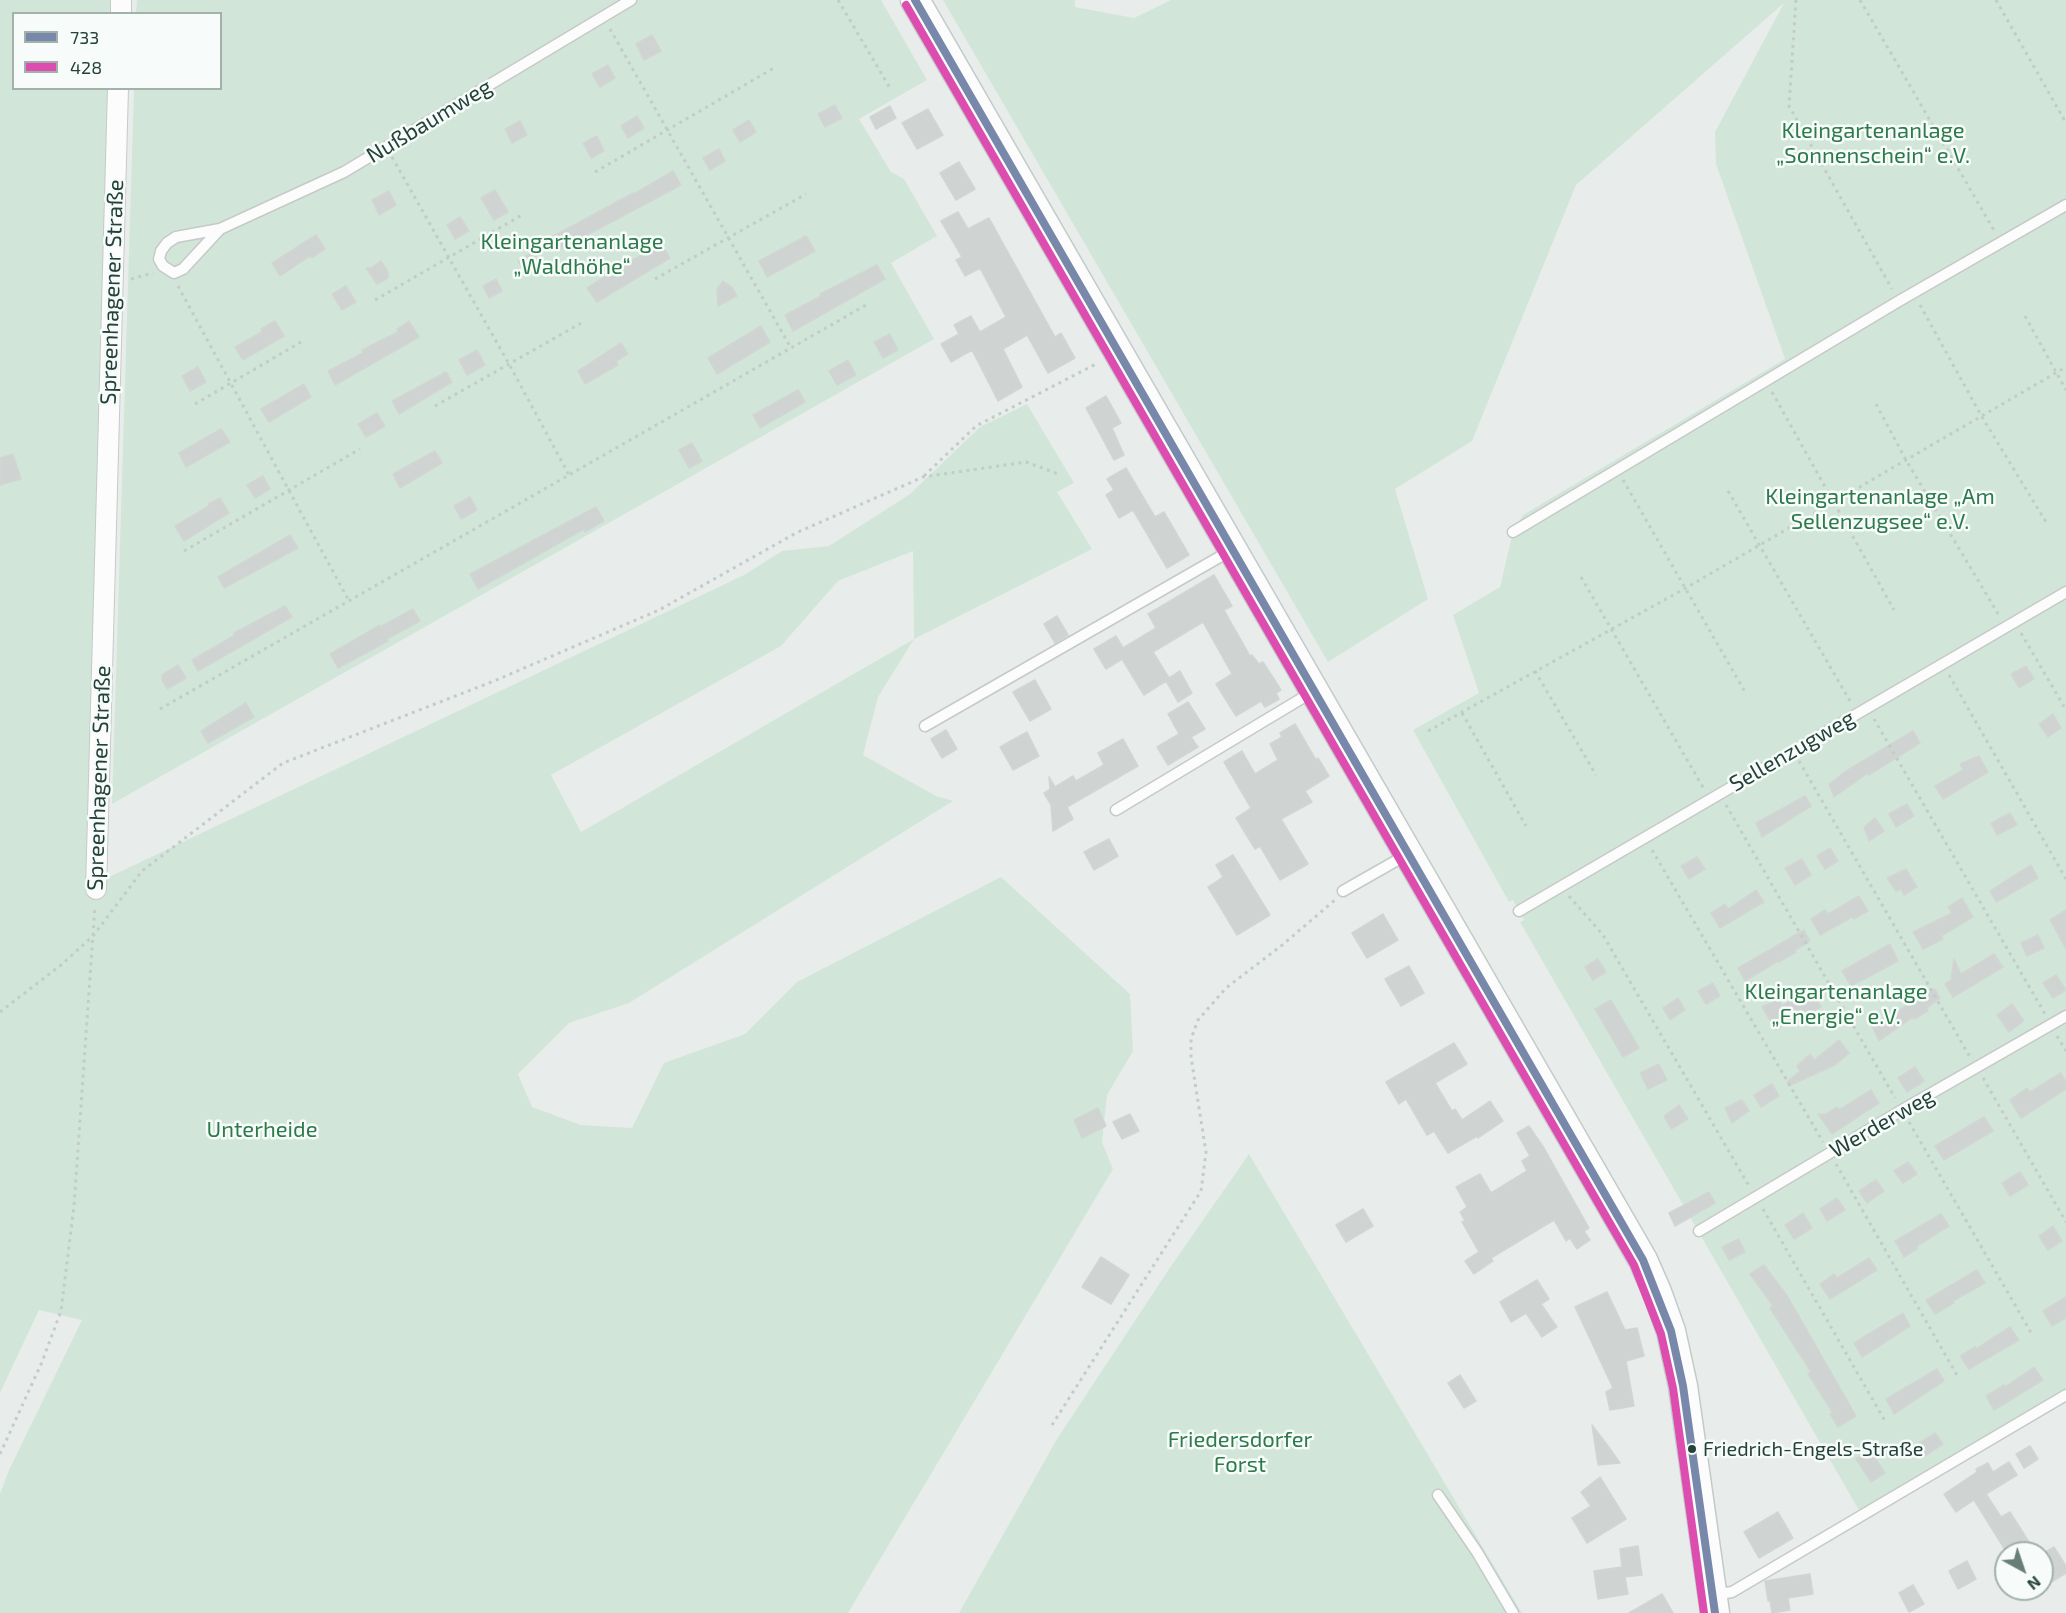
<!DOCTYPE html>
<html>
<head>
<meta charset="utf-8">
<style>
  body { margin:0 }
  #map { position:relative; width:2066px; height:1613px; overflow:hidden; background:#e8edeb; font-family:"Exo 2",sans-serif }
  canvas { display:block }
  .legend { position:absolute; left:12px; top:12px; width:210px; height:78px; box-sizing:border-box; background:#f7fbf9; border:2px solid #a3b1ad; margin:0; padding:8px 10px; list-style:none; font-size:18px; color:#24423a }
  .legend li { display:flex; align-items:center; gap:12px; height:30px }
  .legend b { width:30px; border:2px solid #a3b1ad }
  .north { position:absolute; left:1994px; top:1541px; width:60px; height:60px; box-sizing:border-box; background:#f7fbf9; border:2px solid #a3b1ad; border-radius:50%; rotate:140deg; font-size:16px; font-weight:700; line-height:24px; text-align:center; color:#24423a }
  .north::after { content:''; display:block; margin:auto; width:21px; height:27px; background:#697e78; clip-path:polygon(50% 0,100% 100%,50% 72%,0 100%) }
</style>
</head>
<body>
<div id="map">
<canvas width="2066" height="1613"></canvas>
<ul class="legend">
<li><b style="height:8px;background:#78a"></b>733</li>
<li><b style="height:8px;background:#dd4daf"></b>428</li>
</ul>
<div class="north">N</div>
</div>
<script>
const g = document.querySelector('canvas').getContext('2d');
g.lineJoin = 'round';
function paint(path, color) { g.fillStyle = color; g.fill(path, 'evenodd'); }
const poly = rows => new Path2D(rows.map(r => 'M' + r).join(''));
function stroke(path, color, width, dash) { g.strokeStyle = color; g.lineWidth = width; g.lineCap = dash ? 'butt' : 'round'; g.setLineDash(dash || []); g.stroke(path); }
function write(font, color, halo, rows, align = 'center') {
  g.font = font + ' "Exo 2",sans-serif'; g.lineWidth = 5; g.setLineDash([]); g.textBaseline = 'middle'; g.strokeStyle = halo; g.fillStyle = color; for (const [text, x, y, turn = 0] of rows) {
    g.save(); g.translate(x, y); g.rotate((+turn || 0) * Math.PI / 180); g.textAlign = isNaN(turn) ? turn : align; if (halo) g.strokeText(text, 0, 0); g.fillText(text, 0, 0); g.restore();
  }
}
paint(poly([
  [0,0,112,0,111,13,14,14,14,88,109,89,88,887,744,575,782,551,829,546,910,494,980,427,1027,404,1074,483,1057,492,1092,549,914,639,878,697,863,755,936,796,953,801,629,1003,569,1023,518,1074,532,1107,581,1125,632,1128,664,1063,745,1034,797,982,1001,877,1130,994,1133,1051,1107,1095,1102,1142,1113,1169,848,1613,0,1613,0,1494,9,1470,82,1320,39,1310,0,1393],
  [913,551,914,639,581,832,551,775,781,646,838,581],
  [137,0,881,0,927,80,859,119,891,172,904,179,937,236,891,263,934,339,112,804,134,89,220,88,220,14,136,13],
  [943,0,1075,0,1075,7,1134,18,1171,0,2066,0,2066,1388,1860,1512,1520,922,1524,920,1513,900,1509,902,1413,730,1479,693,1453,615,1500,587,1513,532,1523,515,1785,359,1716,164,1715,132,1784,3,1576,185,1472,441,1395,489,1428,599,1328,662],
  [1249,1154,1522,1613,959,1613,1057,1439,1169,1269]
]), '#d1e6d8');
const building = poly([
  [652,35,661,51,644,60,636,44,652,35],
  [608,65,615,78,600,87,592,74,608,65],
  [835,105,842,118,825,127,818,114,835,105],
  [890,106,896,118,876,129,870,117,890,106],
  [928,109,943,135,917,149,902,123,928,109],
  [637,116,644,128,628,138,621,126,637,116],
  [749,120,756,132,740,142,733,130,749,120],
  [520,121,527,135,512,143,505,129,520,121],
  [597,136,604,151,591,158,583,143,597,136],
  [719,149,725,161,710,170,703,158,719,149],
  [959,162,975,189,956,200,940,173,959,162],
  [673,171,681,185,557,251,550,238,633,193,634,194,673,171],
  [495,190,508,212,494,220,481,198,495,190],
  [389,191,396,205,379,215,372,200,389,191],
  [958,212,968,229,989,218,1055,337,1061,333,1075,358,1048,373,1027,335,1003,349,1022,387,998,401,972,350,951,362,941,344,959,334,954,325,971,316,980,332,1006,317,980,268,965,276,956,260,962,257,941,221,958,212],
  [460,217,469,231,455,239,447,225,460,217],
  [316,235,325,249,312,258,310,256,280,276,272,263,316,235],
  [806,236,815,251,767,277,759,261,806,236],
  [662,245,670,258,597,302,587,288,625,264,662,245],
  [532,252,541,266,527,275,518,261,532,252],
  [381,261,388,272,388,278,377,284,366,268,371,268,381,261],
  [877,265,885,279,793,331,785,315,821,296,820,294,877,265],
  [496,279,502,291,489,298,483,286,496,279],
  [723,281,732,287,737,296,718,306,717,289,723,281],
  [346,286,356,302,342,310,332,294,346,286],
  [275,321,284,336,243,360,235,347,262,332,261,329,275,321],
  [409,321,419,337,335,385,328,371,363,353,362,350,398,332,397,329,409,321],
  [761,326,770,342,717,374,708,358,761,326],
  [890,334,898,350,883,358,874,342,890,334],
  [621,343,628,354,616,361,614,357,618,365,585,384,578,371,621,343],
  [477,350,485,365,467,375,459,360,477,350],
  [848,360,856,375,837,385,829,371,848,360],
  [198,367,206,382,190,391,182,376,198,367],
  [446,372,452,382,399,414,392,401,446,372],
  [304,384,311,397,269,422,261,409,304,384],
  [798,390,805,402,760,428,753,415,798,390],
  [1106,396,1121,423,1112,428,1124,455,1114,460,1086,408,1106,396],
  [377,413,385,426,366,437,358,424,377,413],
  [221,429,230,442,186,467,179,453,221,429],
  [692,443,702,461,689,468,679,450,692,443],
  [435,451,442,463,400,488,393,474,435,451],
  [13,454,21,479,0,485,0,458,13,454],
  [1126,468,1155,517,1164,512,1189,555,1167,568,1133,510,1119,518,1106,495,1114,490,1107,479,1126,468],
  [263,476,270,489,255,498,247,485,263,476],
  [470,497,477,510,461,519,454,506,470,497],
  [220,498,229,513,184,541,175,526,209,506,208,504,220,498],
  [596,507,604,521,585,532,584,529,478,589,470,574,596,507],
  [290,535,298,548,224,588,218,577,290,535],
  [1214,575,1232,606,1224,610,1250,656,1252,655,1259,664,1263,662,1274,679,1281,690,1276,693,1279,699,1265,707,1261,701,1236,716,1216,684,1232,674,1203,622,1153,652,1169,678,1180,671,1192,693,1178,702,1166,681,1144,695,1122,659,1106,669,1094,649,1116,636,1123,648,1156,628,1148,614,1214,575],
  [285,606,292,617,198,671,192,660,235,635,234,633,285,606],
  [413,609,420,621,387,639,388,641,338,668,330,654,380,625,380,627,413,609],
  [1057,616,1068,635,1055,643,1044,624,1057,616],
  [178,665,186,678,167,689,162,680,162,675,178,665],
  [2026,666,2034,679,2019,688,2011,674,2026,666],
  [1035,680,1051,709,1030,721,1013,692,1035,680],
  [1188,702,1205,729,1191,737,1198,747,1168,765,1157,747,1179,734,1168,714,1188,702],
  [246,703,254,717,208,743,201,731,246,703],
  [2053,714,2061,728,2048,737,2039,724,2053,714],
  [1295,724,1316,760,1318,758,1329,776,1305,791,1312,802,1281,819,1308,864,1280,880,1260,846,1255,849,1236,818,1251,808,1224,762,1242,751,1255,774,1278,760,1270,744,1282,737,1280,733,1295,724],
  [946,730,957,749,942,758,931,739,946,730],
  [1913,731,1920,743,1869,775,1868,773,1834,797,1829,784,1846,771,1913,731],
  [1027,732,1039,756,1013,770,1000,747,1027,732],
  [1123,739,1138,766,1067,807,1073,819,1053,831,1051,805,1044,793,1050,789,1049,777,1055,787,1073,776,1076,781,1104,765,1098,753,1123,739],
  [1979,756,1988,772,1943,799,1935,786,1963,770,1960,764,1979,756],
  [1805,796,1811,806,1762,837,1756,823,1805,796],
  [1907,804,1914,816,1896,827,1889,814,1907,804],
  [2010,813,2017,825,1997,835,1991,823,2010,813],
  [1875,818,1884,831,1869,841,1864,827,1875,818],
  [1109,839,1118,856,1094,870,1084,852,1109,839],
  [1830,848,1838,861,1825,869,1817,856,1830,848],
  [1233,855,1270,915,1237,935,1208,887,1223,877,1216,865,1233,855],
  [1697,857,1705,869,1689,879,1681,866,1697,857],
  [1802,859,1811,875,1795,885,1785,868,1802,859],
  [2031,865,2038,878,1996,902,1990,891,2031,865],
  [1906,869,1917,887,1904,895,1901,889,1896,891,1887,878,1906,869],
  [1756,890,1764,902,1720,928,1711,913,1725,904,1728,909,1756,890],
  [1859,896,1868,911,1854,919,1852,917,1820,935,1811,919,1825,910,1828,914,1859,896],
  [1962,898,1973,917,1941,936,1943,939,1923,949,1913,932,1952,913,1948,907,1962,898],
  [2066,910,2066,949,2050,920,2066,910],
  [1383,914,1398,940,1367,958,1352,933,1383,914],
  [1804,930,1810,941,1795,950,1796,952,1779,962,1778,961,1745,981,1738,968,1804,930],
  [2038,935,2044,948,2027,956,2021,943,2038,935],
  [1890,944,1898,961,1851,986,1842,971,1890,944],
  [1994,954,2003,967,1953,997,1945,984,1951,980,1954,959,1961,974,1994,954],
  [1598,959,1606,972,1593,980,1585,967,1598,959],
  [1409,966,1424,993,1401,1006,1385,979,1409,966],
  [2056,975,2066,990,2053,998,2043,983,2056,975],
  [1713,983,1720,996,1706,1004,1698,991,1713,983],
  [1810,989,1821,1007,1806,1015,1804,1012,1776,1030,1762,1007,1779,999,1782,1006,1810,989],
  [1935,989,1940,998,1927,1008,1928,1011,1914,1019,1913,1017,1879,1041,1872,1026,1906,1006,1902,1000,1916,991,1920,998,1935,989],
  [1678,998,1685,1010,1670,1020,1663,1008,1678,998],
  [1611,1000,1639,1048,1623,1057,1595,1009,1611,1000],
  [2012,1004,2024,1021,2009,1032,1997,1015,2012,1004],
  [1839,1040,1849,1053,1835,1065,1789,1086,1787,1082,1800,1071,1797,1066,1810,1054,1814,1060,1839,1040],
  [1454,1043,1467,1064,1435,1083,1452,1111,1455,1109,1462,1120,1490,1101,1503,1121,1478,1138,1477,1136,1448,1153,1434,1131,1427,1135,1406,1099,1399,1104,1386,1082,1454,1043],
  [1659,1064,1667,1080,1648,1089,1640,1073,1659,1064],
  [1915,1067,1924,1081,1907,1092,1898,1078,1915,1067],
  [2061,1073,2066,1082,2066,1089,2021,1118,2010,1100,2027,1088,2030,1092,2061,1073],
  [1772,1084,1779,1096,1761,1107,1754,1095,1772,1084],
  [1871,1090,1879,1103,1832,1134,1818,1114,1826,1114,1837,1107,1839,1110,1871,1090],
  [1742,1100,1749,1111,1732,1123,1725,1108,1742,1100],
  [1679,1105,1688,1119,1671,1129,1664,1116,1679,1105],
  [1098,1108,1106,1126,1082,1138,1074,1120,1098,1108],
  [1130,1114,1139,1131,1122,1139,1113,1122,1130,1114],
  [1984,1117,1993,1131,1944,1160,1935,1146,1984,1117],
  [1529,1126,1544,1148,1589,1228,1584,1231,1590,1240,1577,1249,1570,1238,1566,1241,1554,1220,1491,1258,1493,1261,1474,1274,1465,1261,1479,1252,1462,1222,1465,1221,1460,1212,1467,1207,1456,1187,1480,1174,1491,1193,1527,1171,1522,1161,1530,1156,1517,1133,1529,1126],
  [1908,1162,1917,1174,1903,1183,1894,1171,1908,1162],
  [2020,1172,2028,1185,2010,1196,2002,1183,2020,1172],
  [1876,1180,1884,1191,1867,1203,1859,1191,1876,1180],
  [1709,1192,1715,1203,1675,1226,1669,1213,1709,1192],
  [1837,1198,1845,1210,1827,1221,1820,1209,1837,1198],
  [1363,1209,1373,1226,1346,1242,1336,1225,1363,1209],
  [1803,1213,1812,1228,1794,1239,1785,1225,1803,1213],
  [1941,1214,1949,1226,1917,1246,1918,1248,1904,1257,1895,1241,1941,1214],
  [2053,1226,2062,1241,2048,1250,2039,1236,2053,1226],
  [1739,1239,1745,1252,1729,1260,1722,1247,1739,1239],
  [1101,1257,1129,1275,1111,1304,1082,1287,1101,1257],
  [1869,1258,1877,1270,1830,1299,1820,1284,1834,1274,1837,1278,1869,1258],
  [1764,1265,1788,1297,1856,1416,1838,1427,1830,1414,1833,1413,1808,1374,1811,1372,1770,1308,1773,1306,1750,1274,1764,1265],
  [1977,1270,1985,1283,1953,1301,1954,1303,1935,1314,1926,1300,1977,1270],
  [1537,1280,1549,1299,1541,1304,1557,1327,1542,1337,1526,1313,1511,1322,1500,1302,1537,1280],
  [1607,1292,1625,1330,1637,1328,1644,1356,1626,1361,1634,1406,1610,1410,1606,1392,1613,1388,1575,1307,1607,1292],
  [2066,1297,2066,1318,2052,1326,2043,1311,2066,1297],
  [1903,1313,1910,1326,1862,1357,1854,1343,1903,1313],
  [2010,1327,2019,1340,1969,1369,1960,1356,1975,1347,1976,1349,2010,1327],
  [2034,1367,2043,1380,1994,1410,1986,1396,2004,1385,2005,1387,2034,1367],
  [1937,1369,1944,1381,1894,1414,1886,1399,1937,1369],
  [1460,1375,1476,1401,1464,1408,1448,1383,1460,1375],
  [1592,1425,1608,1446,1620,1463,1598,1465,1592,1425],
  [1935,1433,1943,1444,1922,1458,1915,1446,1935,1433],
  [2030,1446,2038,1459,2024,1468,2016,1454,2030,1446],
  [1870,1450,1885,1473,1871,1482,1856,1459,1870,1450],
  [2009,1462,2017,1475,1986,1494,2001,1517,2010,1512,2036,1553,2007,1553,1974,1500,1956,1512,1944,1494,1977,1472,1976,1469,1988,1463,1993,1472,2009,1462],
  [1600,1477,1626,1519,1587,1543,1572,1518,1591,1506,1581,1492,1600,1477],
  [1778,1512,1793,1538,1759,1558,1744,1532,1778,1512],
  [1638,1546,1642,1575,1625,1577,1628,1594,1598,1599,1594,1571,1622,1567,1620,1549,1638,1546],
  [2054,1547,2066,1566,2066,1573,2042,1588,2042,1554,2054,1547],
  [1967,1561,1976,1579,1958,1589,1949,1571,1967,1561],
  [1810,1574,1813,1594,1788,1598,1790,1610,1772,1613,1770,1601,1768,1601,1765,1581,1810,1574],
  [1913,1585,1924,1604,1909,1612,1899,1593,1913,1585],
  [1662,1594,1673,1613,1629,1613,1662,1594]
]);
paint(building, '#cfd4d2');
stroke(building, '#d1d6d4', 1.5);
const lane = poly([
  [220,229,183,269,174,273,163,266,159,259,161,251,167,243,176,237,220,229,344,172,631,0],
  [1513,532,1899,301,2066,205],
  [925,726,1230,551],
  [1116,810,1314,691],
  [1343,891,1408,854],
  [1519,911,2066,592],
  [1699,1231,1902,1110,2066,1016],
  [1438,1495,1477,1552,1513,1613],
  [1713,1595,1732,1592,2066,1395]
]);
const street = poly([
  [121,14,121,0],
  [96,889,118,88]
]);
const secondary = poly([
  [915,0,1643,1260,1657,1292,1671,1331,1683,1386,1715,1613]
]);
stroke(lane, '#c5cac8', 13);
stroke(street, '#c5cac8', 22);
stroke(secondary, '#c3cbc8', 31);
stroke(poly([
  [838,0,890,88],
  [1796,0,1789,106,1892,289],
  [1860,0,1995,232],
  [1996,0,2066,123],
  [610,29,791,348],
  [392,157,509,364,569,475],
  [595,172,774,68],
  [131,279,153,273],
  [655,279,806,194],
  [178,286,349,601],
  [375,300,522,215],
  [1920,305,1982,417,2046,522],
  [2025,316,2066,390],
  [1772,392,1894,610],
  [195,404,301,342],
  [1876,404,1906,460,2000,617],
  [435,406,583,322],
  [924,476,976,426,1098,363],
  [1623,480,1745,692],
  [1728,491,1850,701],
  [184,551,360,449],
  [1581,577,1704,789],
  [2021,633,2066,710],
  [1535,671,1596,775],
  [1949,675,2066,879],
  [160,709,866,305],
  [1462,713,1526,826],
  [1874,719,2045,1014],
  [1428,731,1684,589,2066,367],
  [1799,761,1970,1057],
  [1726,805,1895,1098],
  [1652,850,1823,1142],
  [1569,896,1603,935,1749,1186],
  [0,1012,61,965,93,936,142,871,283,763,494,681,659,610,796,533,923,477,1026,462,1061,475],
  [2057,1036,2066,1051],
  [1983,1078,2066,1222],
  [1909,1122,2033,1336],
  [1836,1164,1958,1377],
  [1763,1209,1885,1421],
  [1052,1425,1201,1191,1206,1152,1191,1057,1191,1039,1198,1020,1226,988,1281,946,1335,900],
  [0,1454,42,1362,61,1311,74,1206,95,906]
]), '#c3ccca', 3, [3, 4.5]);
stroke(lane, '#fcfcfc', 10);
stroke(street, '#fcfcfc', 20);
stroke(secondary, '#fcfcfc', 28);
stroke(poly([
  [915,0,1643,1260,1671,1331,1683,1386,1715,1613]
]), '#78a', 8);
stroke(poly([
  [906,5,1634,1265,1661,1334,1673,1388,1704,1613]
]), '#dd4daf', 8);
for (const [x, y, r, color] of [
  [1692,1449,5,"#24423a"]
]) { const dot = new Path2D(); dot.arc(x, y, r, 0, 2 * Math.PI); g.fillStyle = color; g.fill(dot); stroke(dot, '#f7fbf9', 2); }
write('20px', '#24423a', '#f7fbf9', [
  ["Friedrich-Engels-Straße",1703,1449]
], 'left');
write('22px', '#24423a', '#f7fbf9', [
  ["Nußbaumweg",429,121,-31],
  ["Spreenhagener Straße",112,292,-88],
  ["Sellenzugweg",1792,751,-30],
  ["Spreenhagener Straße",99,778,-88],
  ["Werderweg",1882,1123,-30]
]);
write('22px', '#2d7a4b', '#f7fbf9', [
  ["Kleingartenanlage",1873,131],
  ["„Sonnenschein“ e.V.",1873,156],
  ["Kleingartenanlage",572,242],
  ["„Waldhöhe“",572,267],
  ["Kleingartenanlage „Am",1880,497],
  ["Sellenzugsee“ e.V.",1880,522],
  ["Kleingartenanlage",1836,992],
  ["„Energie“ e.V.",1836,1017],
  ["Unterheide",262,1130],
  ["Friedersdorfer",1240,1440],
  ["Forst",1240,1465]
]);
</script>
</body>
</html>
